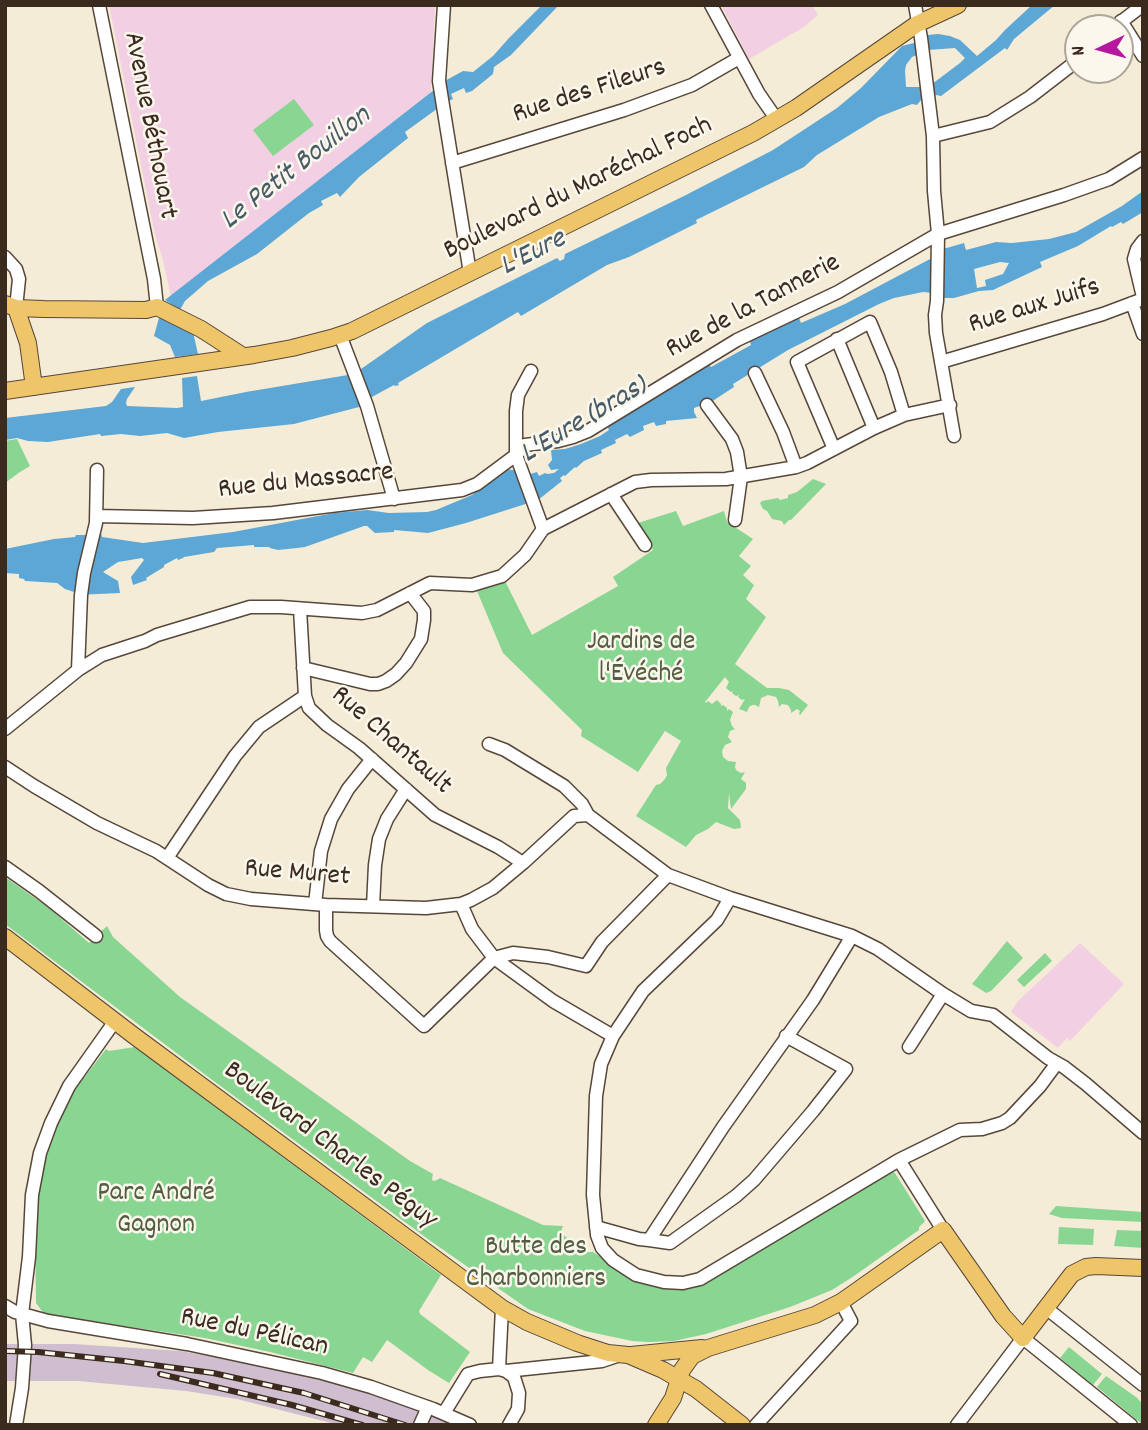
<!DOCTYPE html>
<html>
<head>
<meta charset="utf-8">
<style>
  body { margin:0 }
  #map { position:relative; width:1148px; height:1430px; overflow:hidden; background:#f5ecd7; font-family:Dekko,sans-serif }
  canvas { display:block }
  .frame { position:absolute; inset:0; border:7px solid #3b2a1e; pointer-events:none }
  .north { position:absolute; left:1064px; top:14px; width:70px; height:70px; box-sizing:border-box; background:#fbf7ec; border:2px solid #aea59a; border-radius:50%; rotate:265deg; font-size:19px; font-weight:700; line-height:28px; text-align:center; color:#3b2a1e }
  .north::after { content:''; display:block; margin:auto; width:24px; height:32px; background:#b5179e; clip-path:polygon(50% 0,100% 100%,50% 72%,0 100%) }
</style>
</head>
<body>
<div id="map">
<canvas width="1148" height="1430"></canvas>
<div class="frame"></div>
<div class="north">N</div>
</div>
<script>
const g = document.querySelector('canvas').getContext('2d');
g.lineJoin = 'round';
function paint(path, color) { g.fillStyle = color; g.fill(path, 'evenodd'); }
const poly = rows => new Path2D(rows.map(r => 'M' + r).join(''));
function stroke(path, color, width, dash) { g.strokeStyle = color; g.lineWidth = width; g.lineCap = dash ? 'butt' : 'round'; g.setLineDash(dash || []); g.stroke(path); }
function write(font, color, halo, rows, align = 'center') {
  g.font = font + ' Dekko,sans-serif'; g.lineWidth = 5; g.setLineDash([]); g.textBaseline = 'middle'; g.strokeStyle = halo; g.fillStyle = color; for (const [text, x, y, turn = 0] of rows) {
    g.save(); g.translate(x, y); g.rotate((+turn || 0) * Math.PI / 180); g.textAlign = isNaN(turn) ? turn : align; if (halo) g.strokeText(text, 0, 0); g.fillText(text, 0, 0); g.restore();
  }
}
paint(poly([
  [109,5,435,5,431,92,171,297,163,260,155,235],
  [721,5,812,5,818,15,804,27,749,59],
  [1080,943,1124,984,1070,1041,1067,1038,1058,1048,1011,1012,1018,1001]
]), '#f2cfe2');
paint(poly([
  [5,1344,22,1344,21,1381,5,1381],
  [27,1344,74,1344,180,1351,261,1365,345,1385,416,1408,453,1425,339,1425,237,1399,186,1391,78,1381,25,1381]
]), '#cfbdd0');
paint(poly([
  [294,99,314,125,273,156,253,130],
  [17,439,30,466,20,472,5,483,5,441],
  [813,479,826,484,791,520,789,520,784,525,782,521,772,519,767,511,763,509,760,503,762,501,778,498,780,500,788,498,788,495,797,492],
  [676,511,683,526,724,511,727,522,753,539,739,556,751,566,743,575,754,585,746,599,766,617,735,664,767,688,779,688,789,690,808,705,800,715,799,714,800,711,797,709,791,713,791,710,788,705,782,704,779,707,778,701,776,697,768,695,761,698,759,707,755,705,752,705,749,707,747,712,739,709,745,699,742,700,738,697,739,695,736,696,732,693,733,691,731,692,726,688,729,682,725,677,705,702,706,703,708,701,712,704,717,700,721,704,721,706,723,705,727,708,727,711,729,709,733,712,730,720,732,726,735,729,730,731,728,737,732,742,725,745,722,751,723,757,728,761,736,762,735,767,736,770,741,773,745,772,741,779,746,783,746,789,731,809,729,793,728,808,740,820,741,828,734,829,716,822,708,829,696,835,686,847,636,816,656,785,660,784,665,779,667,775,666,768,681,741,665,731,638,772,581,736,582,730,503,653,477,591,505,581,532,635,618,586,613,577,653,550,638,523],
  [5,877,49,908,89,943,107,926,113,937,180,997,410,1161,433,1174,432,1179,433,1181,437,1180,440,1178,543,1225,563,1226,561,1232,566,1237,588,1252,593,1252,613,1265,675,1286,891,1171,895,1173,925,1221,919,1227,919,1230,854,1276,832,1290,790,1307,706,1334,674,1341,648,1342,632,1341,585,1331,528,1309,432,1242,211,1079,5,924],
  [1007,941,1023,958,991,991,986,993,972,984],
  [1045,953,1052,961,1024,987,1017,980],
  [135,1047,441,1275,419,1311,420,1314,470,1352,449,1383,428,1370,387,1340,372,1362,363,1357,353,1373,270,1352,205,1338,44,1314,36,1303,35,1229,41,1176,48,1147,64,1105,82,1077,84,1078,106,1049,109,1051],
  [1056,1206,1143,1212,1143,1222,1062,1218,1049,1214],
  [1059,1227,1094,1229,1093,1245,1058,1244],
  [1117,1230,1143,1231,1143,1248,1114,1246],
  [1069,1347,1102,1374,1093,1385,1060,1358],
  [1106,1376,1136,1397,1143,1404,1143,1425,1097,1387]
]), '#89d592');
paint(poly([
  [542,5,559,5,511,55,494,67,493,74,472,91,466,93,464,88,451,94,453,99,445,103,441,83,463,71,473,72,493,56,509,38],
  [1032,5,1055,5,1014,39,1007,50,1005,48,941,96,936,95,921,100,917,105,912,104,879,117,817,155,804,167,696,220,697,223,629,257,607,265,521,316,518,312,398,383,399,385,395,386,394,385,370,398,359,407,294,424,218,432,184,438,167,433,140,436,121,434,101,436,100,434,48,442,28,441,17,438,5,440,5,418,106,406,112,402,121,389,135,387,127,399,126,403,127,406,177,408,183,407,182,378,197,376,201,401,246,392,348,375,361,369,427,323,557,258,560,261,564,259,565,254,684,196,773,150,837,108,861,88,902,46,926,40,928,35,938,34,950,36,960,40,977,56,996,40,1005,30],
  [955,48,965,58,960,63,932,84,923,87,906,87,905,71,906,65,912,57,928,50],
  [439,86,441,106,405,132,408,138,359,177,340,197,337,193,321,201,323,205,309,213,257,254,208,281,185,301,180,310,165,300],
  [1143,191,1143,212,1123,224,1121,222,1112,227,1111,226,1078,246,1040,262,1042,267,993,290,979,291,954,298,941,298,932,293,923,292,894,298,879,304,788,350,733,384,734,387,711,402,694,408,694,412,697,418,666,421,666,424,656,426,654,422,643,426,644,430,630,437,627,434,615,440,616,443,601,450,602,453,584,461,576,468,575,467,565,476,564,475,560,478,562,481,538,500,466,523,428,533,394,530,394,532,375,533,367,526,364,526,305,547,297,548,278,550,270,548,269,547,254,547,254,545,217,548,214,552,184,557,183,558,178,560,177,558,164,565,164,567,146,578,147,580,133,585,131,577,144,560,142,558,118,562,103,572,118,581,120,593,77,595,74,594,74,592,65,589,57,583,25,581,24,579,19,578,19,574,5,573,5,549,54,539,75,537,76,535,88,535,100,529,102,537,143,543,233,532,334,513,367,510,389,513,427,512,436,510,472,495,507,469,518,471,520,477,537,472,539,476,545,473,547,474,554,473,559,469,551,470,548,465,552,460,551,450,565,449,581,444,600,436,609,430,607,426,709,364,711,367,751,345,750,341,769,331,799,318,801,323,845,304,932,258,943,249,964,243,966,250,996,242,1012,243,1049,239,1076,232,1122,206],
  [1000,262,1009,263,1003,274,985,280,986,286,977,288,974,269],
  [160,314,193,332,198,354,175,357,170,345,154,336]
]), '#5ca7d5');
const minor = poly([
  [99,5,154,279,157,307],
  [444,5,439,81,470,273],
  [711,5,759,94,777,120],
  [915,5,921,38,933,136,934,191,938,234,937,301,935,315,936,333,954,436],
  [1121,21,1143,56],
  [1113,28,1143,5],
  [933,136,990,122,1030,97,1078,60],
  [452,163,624,110,692,85,739,58],
  [1143,241,1137,249,1134,259,1143,297],
  [5,257,16,269,19,279,16,308],
  [1132,303,1143,334],
  [340,335,367,406,394,499],
  [837,339,874,428],
  [941,362,1103,314,1143,299],
  [531,371,518,395,516,411,516,455,543,529],
  [755,373,783,432,796,467],
  [707,405,732,439,737,452,741,477,735,520],
  [834,449,797,362,870,322,891,372,904,415],
  [611,494,645,545],
  [96,516,193,518,273,513,462,490,477,484,516,455,525,445,558,441,573,437,588,431,737,340,838,292,938,234,1064,195,1109,179,1143,158],
  [300,609,305,696,309,708,327,725,359,748,435,815,498,847,523,863],
  [303,668,370,684,378,684,386,681,396,674,406,663,421,639,424,620,424,611,410,593],
  [78,670,81,595,84,573,96,523,97,470],
  [5,729,78,670,102,655,145,641,157,635,250,607,281,607,362,613,377,610,430,583,472,585,502,576,525,555,543,529,635,482,651,480,726,479,796,467,807,463,874,428,904,415,950,405],
  [489,744,505,750,564,786,582,804,588,815,668,875,730,898,852,936,878,949,943,994,971,1011,993,1015,1048,1058,1064,1067,1086,1084,1143,1133],
  [5,767,34,786,97,823,156,851,208,885,226,894,251,899,326,905,426,908,461,904,471,900,493,888,523,863,574,816,588,815],
  [167,858,235,756,259,727,305,696],
  [5,867,39,891,96,936],
  [730,898,717,920,643,991,613,1036,601,1064,596,1096,593,1195,597,1235,602,1248,613,1260,636,1275,664,1282,683,1283,700,1279,899,1160],
  [315,904,321,851,331,819,348,789,372,759],
  [461,904,472,929,494,958,553,1001,613,1036],
  [326,905,326,930,327,936,330,941,424,1026,494,958,513,953,548,957,586,966,602,942,668,875],
  [373,906,375,865,379,839,387,819,406,789],
  [909,1047,943,994],
  [596,1227,639,1239,649,1240,723,1127,813,1000,852,936],
  [943,1230,899,1160,960,1130,982,1129,1002,1123,1010,1118,1040,1086,1057,1063],
  [649,1240,670,1243,736,1196,754,1180,813,1111,846,1069,786,1036],
  [5,1306,15,1312,48,1321,187,1344,322,1373,371,1387,433,1409,470,1425],
  [1046,1308,1143,1385],
  [499,1369,502,1308],
  [506,1371,602,1361,620,1355],
  [444,1413,468,1374,480,1371,499,1369,506,1371,514,1377,519,1393,518,1409,509,1425],
  [16,1425,22,1388,25,1345,22,1314,29,1257,32,1195,40,1153,51,1123,69,1086,115,1021],
  [420,1425,428,1407],
  [756,1425,851,1321,841,1302],
  [957,1425,1023,1338,1131,1425]
]);
const major = poly([
  [5,304,16,308,44,309,146,310,157,307,201,329,243,356],
  [16,308,28,343,34,387],
  [5,391,254,355,292,348,331,338,352,331,753,133,796,108,917,24,958,5],
  [5,937,133,1035,502,1308,527,1322,577,1343,608,1353,628,1355,663,1370,696,1389,742,1425],
  [631,1355,702,1348],
  [656,1425,673,1398,682,1370,692,1356,708,1348,815,1315,841,1302,943,1230,1003,1316,1023,1338,1072,1274,1086,1267,1096,1266,1143,1268]
]);
stroke(minor, '#57473a', 15);
stroke(major, '#57473a', 18);
stroke(minor, '#fff', 12);
stroke(major, '#eec569', 16);
const rail = poly([
  [5,1351,38,1352,124,1361,213,1373,304,1393,405,1425],
  [160,1374,292,1405,362,1425]
]);
stroke(rail, '#3b2a1e', 6);
stroke(rail, '#fbf7ec', 3.5, [10]);
write('28px', '#3b2a1e', '#fbf7ec', [
  ["Rue des Fileurs",590,93,-18],
  ["Avenue Béthouart",148,126,79],
  ["Boulevard du Maréchal Foch",579,190,-26],
  ["Rue de la Tannerie",754,308,-28],
  ["Rue aux Juifs",1035,308,-17],
  ["Rue du Massacre",306,483,-6],
  ["Rue Chantault",390,742,41],
  ["Rue Muret",297,875,5],
  ["Boulevard Charles Péguy",329,1147,37],
  ["Rue du Pélican",254,1334,12]
]);
write('28px', '#525d41', '#fbf7ec', [
  ["Jardins de",641,644],
  ["l'Évéché",641,676],
  ["Parc André",156,1195],
  ["Gagnon",156,1227],
  ["Butte des",536,1249],
  ["Charbonniers",536,1281]
]);
write('italic 30px', '#485c67', '#fbf7ec', [
  ["Le Petit Bouillon",297,170,-38],
  ["L'Eure",534,255,-27],
  ["L'Eure (bras)",585,422,-31]
]);
</script>
</body>
</html>
